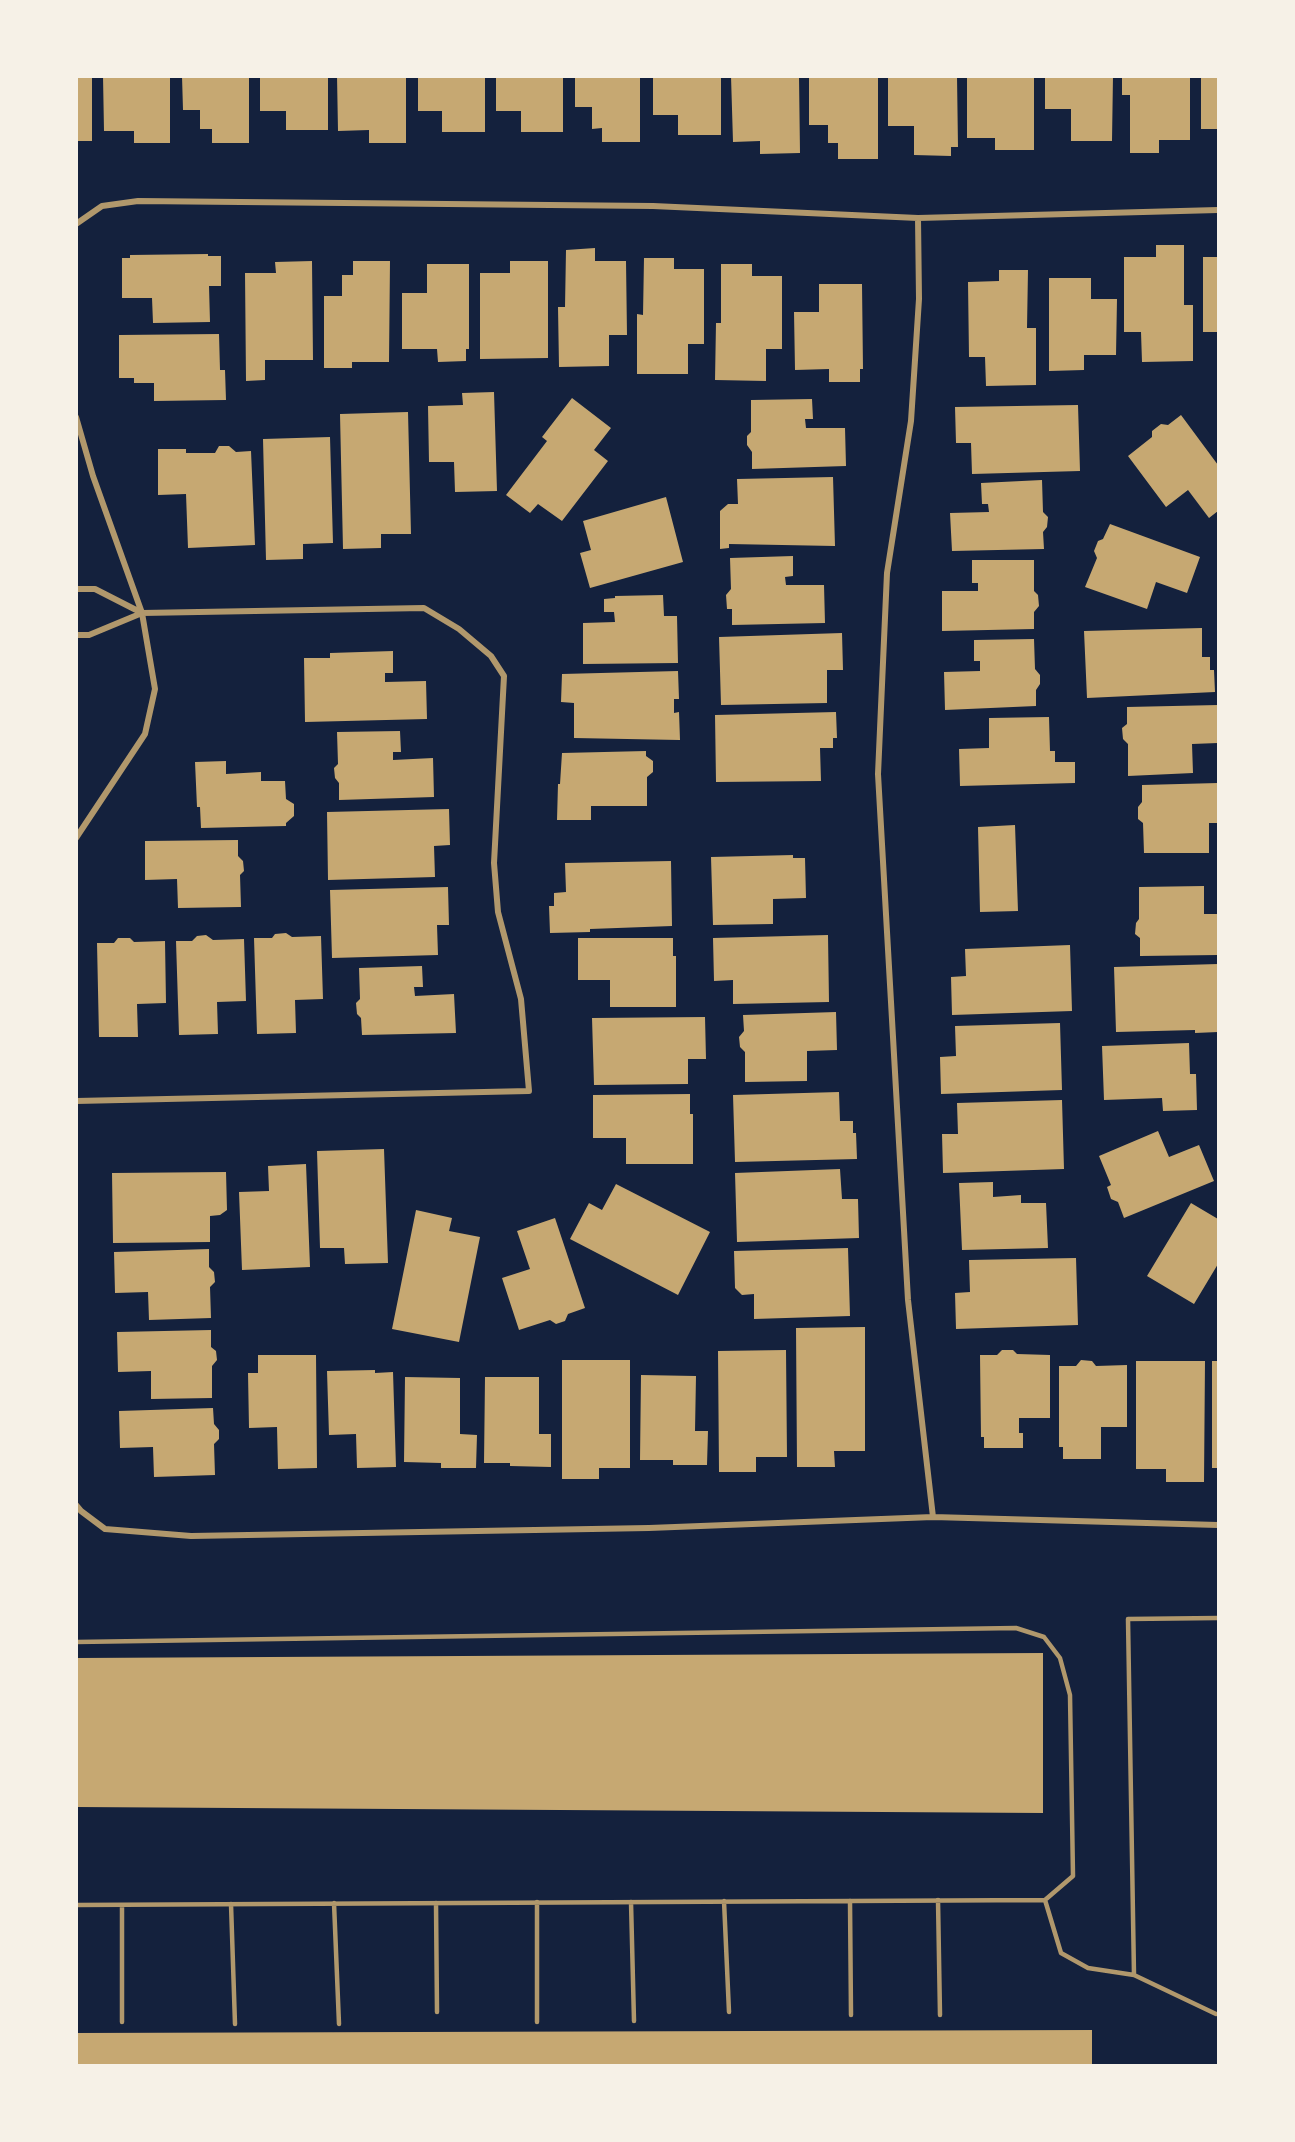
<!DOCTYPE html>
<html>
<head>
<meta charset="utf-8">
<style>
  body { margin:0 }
  #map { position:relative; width:1295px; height:2142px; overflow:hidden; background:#14213d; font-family:Cabin,sans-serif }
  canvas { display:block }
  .frame { position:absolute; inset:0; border:78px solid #f6f1e7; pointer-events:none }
</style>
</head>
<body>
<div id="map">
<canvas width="1295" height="2142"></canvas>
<div class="frame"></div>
</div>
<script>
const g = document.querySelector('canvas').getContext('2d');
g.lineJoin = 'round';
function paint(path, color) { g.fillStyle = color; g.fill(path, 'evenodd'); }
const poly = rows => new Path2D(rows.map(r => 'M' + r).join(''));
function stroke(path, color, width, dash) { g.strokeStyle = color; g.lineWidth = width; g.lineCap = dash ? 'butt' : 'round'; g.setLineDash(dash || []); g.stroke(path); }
paint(poly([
  [76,76,92,76,92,141,76,141],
  [103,76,170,76,170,143,134,143,134,131,104,131],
  [182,76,249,76,249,143,212,143,212,129,200,129,200,110,183,110],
  [260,76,328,76,328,130,286,130,286,111,260,111],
  [337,76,406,76,406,143,369,143,369,130,338,131],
  [418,76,485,76,485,132,442,132,442,111,418,111],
  [496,76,563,76,563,132,521,132,521,111,496,111],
  [575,76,640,76,640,142,602,142,602,128,592,129,592,107,575,107],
  [653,76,721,76,721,135,678,135,678,115,653,115],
  [731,76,799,76,800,153,760,154,760,141,733,142],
  [809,76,878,76,878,159,838,159,838,143,828,143,828,125,809,125],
  [888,76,957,76,958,147,951,147,951,156,914,155,914,126,888,126],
  [967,76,1034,76,1034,150,995,150,995,138,967,138],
  [1045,76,1113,76,1112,141,1071,141,1071,109,1045,109],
  [1122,76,1190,76,1190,140,1159,140,1159,153,1130,153,1130,95,1122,95],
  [1201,76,1218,76,1218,129,1201,129],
  [1156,245,1184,245,1184,305,1193,305,1193,361,1142,362,1141,332,1124,332,1124,257,1156,257],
  [595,248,595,261,626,261,627,335,609,335,609,366,559,367,558,307,565,307,566,250],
  [208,254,208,256,221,256,221,286,209,286,210,322,153,323,152,298,122,298,122,258,130,258,130,255],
  [1203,257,1218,257,1218,332,1203,332],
  [644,258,674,258,674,269,704,269,704,344,688,344,688,374,637,374,637,314,643,315],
  [312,261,313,360,265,360,265,380,246,381,245,273,276,273,275,262],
  [353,261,390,261,389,362,352,362,352,368,324,368,324,296,342,296,342,275,353,275],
  [510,261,548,261,548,358,480,359,480,273,510,273],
  [427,264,469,264,469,349,466,349,466,361,438,362,437,349,402,349,402,293,427,293],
  [721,264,752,264,752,276,782,276,782,349,766,349,766,381,715,380,716,323,721,323],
  [999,270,1028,270,1027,328,1036,328,1036,385,986,386,985,357,969,357,968,282,999,281],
  [1049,278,1091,278,1091,299,1117,299,1116,355,1084,355,1084,370,1049,371],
  [819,284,862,284,863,369,860,369,860,382,829,382,829,369,795,370,794,312,819,312],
  [219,334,220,370,225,370,226,400,154,401,154,383,134,383,134,378,119,378,119,335],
  [494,392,497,491,455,492,454,462,429,462,428,406,463,405,462,393],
  [572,398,611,428,594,450,608,461,562,521,538,504,530,513,506,495,547,441,542,437],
  [812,399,813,419,805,419,806,428,845,428,846,466,752,469,752,452,747,445,747,436,751,432,751,400],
  [1078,405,1080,471,972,474,971,443,956,443,955,407],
  [408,412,411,534,381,534,381,548,343,549,340,414],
  [1181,415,1218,465,1218,511,1209,518,1188,490,1166,507,1128,456,1152,437,1152,431,1161,424,1168,425],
  [330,437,333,543,303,544,303,559,266,560,263,439],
  [219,446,229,446,236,452,251,451,255,545,188,548,186,494,158,495,158,449,186,449,186,453,215,453],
  [833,477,835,546,729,544,729,548,720,549,720,511,728,504,738,504,737,479],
  [1042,480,1043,512,1048,517,1047,527,1043,532,1044,549,952,551,950,513,989,512,988,504,982,504,981,483],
  [666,497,683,562,590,588,580,553,591,550,583,521],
  [1110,524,1200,557,1187,593,1156,582,1147,609,1085,587,1097,558,1094,551,1098,541,1103,539],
  [793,556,793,576,785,577,786,585,824,585,825,623,732,625,732,609,727,609,726,595,731,589,730,558],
  [972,560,1034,560,1034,591,1038,595,1039,606,1034,612,1034,629,942,631,942,591,978,591,978,583,972,583],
  [663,595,664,616,677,616,678,663,583,664,583,623,615,622,614,612,604,612,604,599,615,598,615,596],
  [1202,628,1202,657,1210,657,1210,670,1214,670,1215,692,1087,698,1084,631],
  [842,633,843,670,827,670,827,703,721,705,719,637],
  [1034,639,1035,669,1040,675,1040,684,1036,690,1036,706,945,710,944,672,980,671,980,661,974,661,974,640],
  [393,651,393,673,385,673,385,682,426,681,427,719,305,722,304,658,330,658,330,653],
  [678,671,679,699,674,699,674,713,679,712,680,740,574,738,574,703,561,702,562,674],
  [1218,705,1218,743,1192,744,1193,773,1128,776,1128,744,1123,739,1122,728,1127,724,1127,707],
  [836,712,837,738,833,738,833,748,820,748,821,781,716,782,715,715],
  [1049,717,1050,751,1055,751,1055,762,1075,762,1075,783,960,786,959,749,989,748,989,718],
  [400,731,401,752,393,752,393,760,433,758,434,797,339,800,339,783,335,778,334,768,338,764,337,732],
  [646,751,646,756,653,761,653,772,647,777,647,806,591,806,591,820,557,820,558,784,560,784,562,753],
  [226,761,226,774,261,772,261,781,285,781,286,799,294,804,294,816,286,823,286,826,201,828,200,807,197,807,195,762],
  [1218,783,1218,823,1209,823,1209,853,1144,853,1143,823,1138,819,1138,807,1142,802,1142,785],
  [449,809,450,845,434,846,435,877,328,880,327,812],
  [1015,825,1018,911,980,912,978,827],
  [238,840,238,856,243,861,244,871,240,875,241,907,178,908,177,879,145,880,145,841],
  [793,855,793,858,805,858,806,898,773,899,773,924,713,925,711,857],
  [671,861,672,926,590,929,590,932,550,933,549,906,554,906,554,893,566,892,565,863],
  [1204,886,1204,914,1218,914,1218,955,1140,956,1140,938,1135,934,1136,923,1139,919,1139,887],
  [448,887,449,925,437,925,438,955,332,958,330,890],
  [286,933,292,937,321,936,323,999,295,1000,296,1033,257,1034,254,938,272,938,275,934],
  [206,935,213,940,244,939,246,1001,217,1002,218,1034,179,1035,176,941,192,941,197,936],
  [828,935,829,1002,733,1004,733,980,714,981,713,938],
  [118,938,130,938,134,942,165,941,166,1003,137,1004,138,1037,99,1037,97,943,114,943],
  [578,938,673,938,673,956,676,956,676,1007,610,1007,610,980,578,980],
  [1070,945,1072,1011,952,1015,951,977,966,976,965,949],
  [1218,964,1218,1032,1195,1033,1195,1030,1116,1032,1114,967],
  [422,966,423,987,414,987,415,996,454,994,456,1033,362,1035,361,1018,357,1014,356,1003,360,999,359,968],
  [836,1012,837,1050,807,1051,807,1081,745,1082,745,1052,740,1047,739,1037,744,1031,743,1015],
  [705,1017,706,1059,688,1059,688,1084,594,1085,592,1018],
  [1060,1023,1062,1090,941,1094,940,1057,956,1056,955,1026],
  [1189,1043,1190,1074,1196,1074,1197,1110,1163,1111,1162,1098,1104,1100,1102,1046],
  [839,1092,840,1121,853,1121,853,1133,856,1133,857,1159,735,1162,733,1095],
  [690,1094,690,1114,693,1114,693,1164,626,1164,626,1138,593,1138,593,1095],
  [1062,1100,1064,1169,943,1173,942,1134,958,1134,957,1103],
  [1158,1131,1169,1157,1199,1145,1214,1181,1124,1218,1118,1202,1111,1199,1107,1187,1111,1185,1099,1156],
  [384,1149,388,1263,345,1264,344,1248,320,1248,317,1151],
  [306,1164,310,1267,242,1270,239,1192,269,1191,268,1166],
  [840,1169,842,1199,858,1199,859,1238,737,1242,735,1173],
  [226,1172,227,1210,220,1215,210,1216,210,1242,113,1243,112,1173],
  [993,1182,993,1197,1021,1195,1021,1203,1046,1203,1048,1248,962,1250,959,1183],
  [616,1184,710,1232,678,1295,570,1239,589,1203,602,1210],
  [1191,1203,1218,1219,1218,1264,1194,1304,1147,1276],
  [416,1210,452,1218,449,1231,480,1237,459,1342,392,1329],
  [555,1218,585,1308,568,1314,565,1321,556,1324,550,1320,519,1330,502,1278,530,1269,517,1231],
  [848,1248,850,1316,754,1319,754,1294,742,1295,735,1288,734,1251],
  [209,1249,209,1267,214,1272,215,1282,210,1287,211,1318,149,1320,148,1292,115,1293,114,1252],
  [1076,1258,1078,1325,956,1329,955,1293,970,1292,969,1260],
  [865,1327,865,1451,834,1451,835,1467,797,1467,796,1328],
  [211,1330,211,1347,216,1351,217,1360,212,1366,212,1398,151,1399,151,1371,118,1372,117,1332],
  [786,1350,787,1457,756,1457,756,1472,719,1472,718,1351],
  [1002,1350,1013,1350,1017,1354,1050,1355,1050,1418,1019,1418,1019,1433,1023,1433,1023,1448,984,1448,984,1437,981,1437,980,1355,997,1355],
  [258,1355,316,1355,317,1468,278,1469,277,1427,249,1428,248,1373,258,1373],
  [562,1360,630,1360,630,1468,599,1468,599,1479,562,1479],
  [1081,1360,1092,1361,1096,1366,1127,1365,1127,1427,1101,1427,1101,1459,1063,1459,1063,1447,1059,1447,1059,1366,1076,1366],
  [1136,1361,1205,1361,1204,1482,1166,1482,1166,1469,1136,1469],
  [1212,1361,1218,1361,1218,1468,1212,1468],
  [375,1370,375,1373,393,1372,396,1467,357,1468,356,1434,329,1435,327,1371],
  [641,1375,696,1376,695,1431,708,1431,707,1465,673,1465,673,1460,640,1460],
  [405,1377,460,1378,460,1434,477,1435,476,1468,441,1468,441,1463,404,1462],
  [485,1377,539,1377,539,1434,551,1434,551,1467,510,1466,510,1463,484,1463],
  [213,1408,214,1424,219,1430,219,1439,214,1444,215,1475,154,1477,153,1447,120,1448,119,1411],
  [1043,1653,1043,1813,76,1807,76,1658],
  [1092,2030,1092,2066,76,2066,76,2033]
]), '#c6a872');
stroke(poly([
  [76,1642,1016,1628,1044,1637,1060,1658,1070,1695,1073,1876,1045,1900],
  [938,1900,940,2015],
  [724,1901,729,2012],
  [850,1901,851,2015],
  [537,1902,537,2022],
  [631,1902,634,2021],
  [334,1903,339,2024],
  [436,1903,437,2012],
  [231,1904,235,2024],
  [76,1905,1045,1900,1061,1953,1088,1968,1134,1975,1128,1619,1218,1618],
  [122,1905,122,2022],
  [1134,1975,1216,2014]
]), '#b1986c', 4.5);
stroke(poly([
  [918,218,919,299,911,421,887,573,878,774,908,1300,933,1517],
  [76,224,102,206,138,201,653,206,918,218,1218,210],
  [76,417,93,476,142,613,155,689,145,734,76,838],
  [76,589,95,589,142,613,89,635,76,635],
  [76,1101,529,1091,521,999,498,912,494,863,504,676,491,656,459,629,424,608,142,613],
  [76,1505,81,1511,105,1529,191,1536,649,1528,933,1517,1218,1525]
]), '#b1986c', 6);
</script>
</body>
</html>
